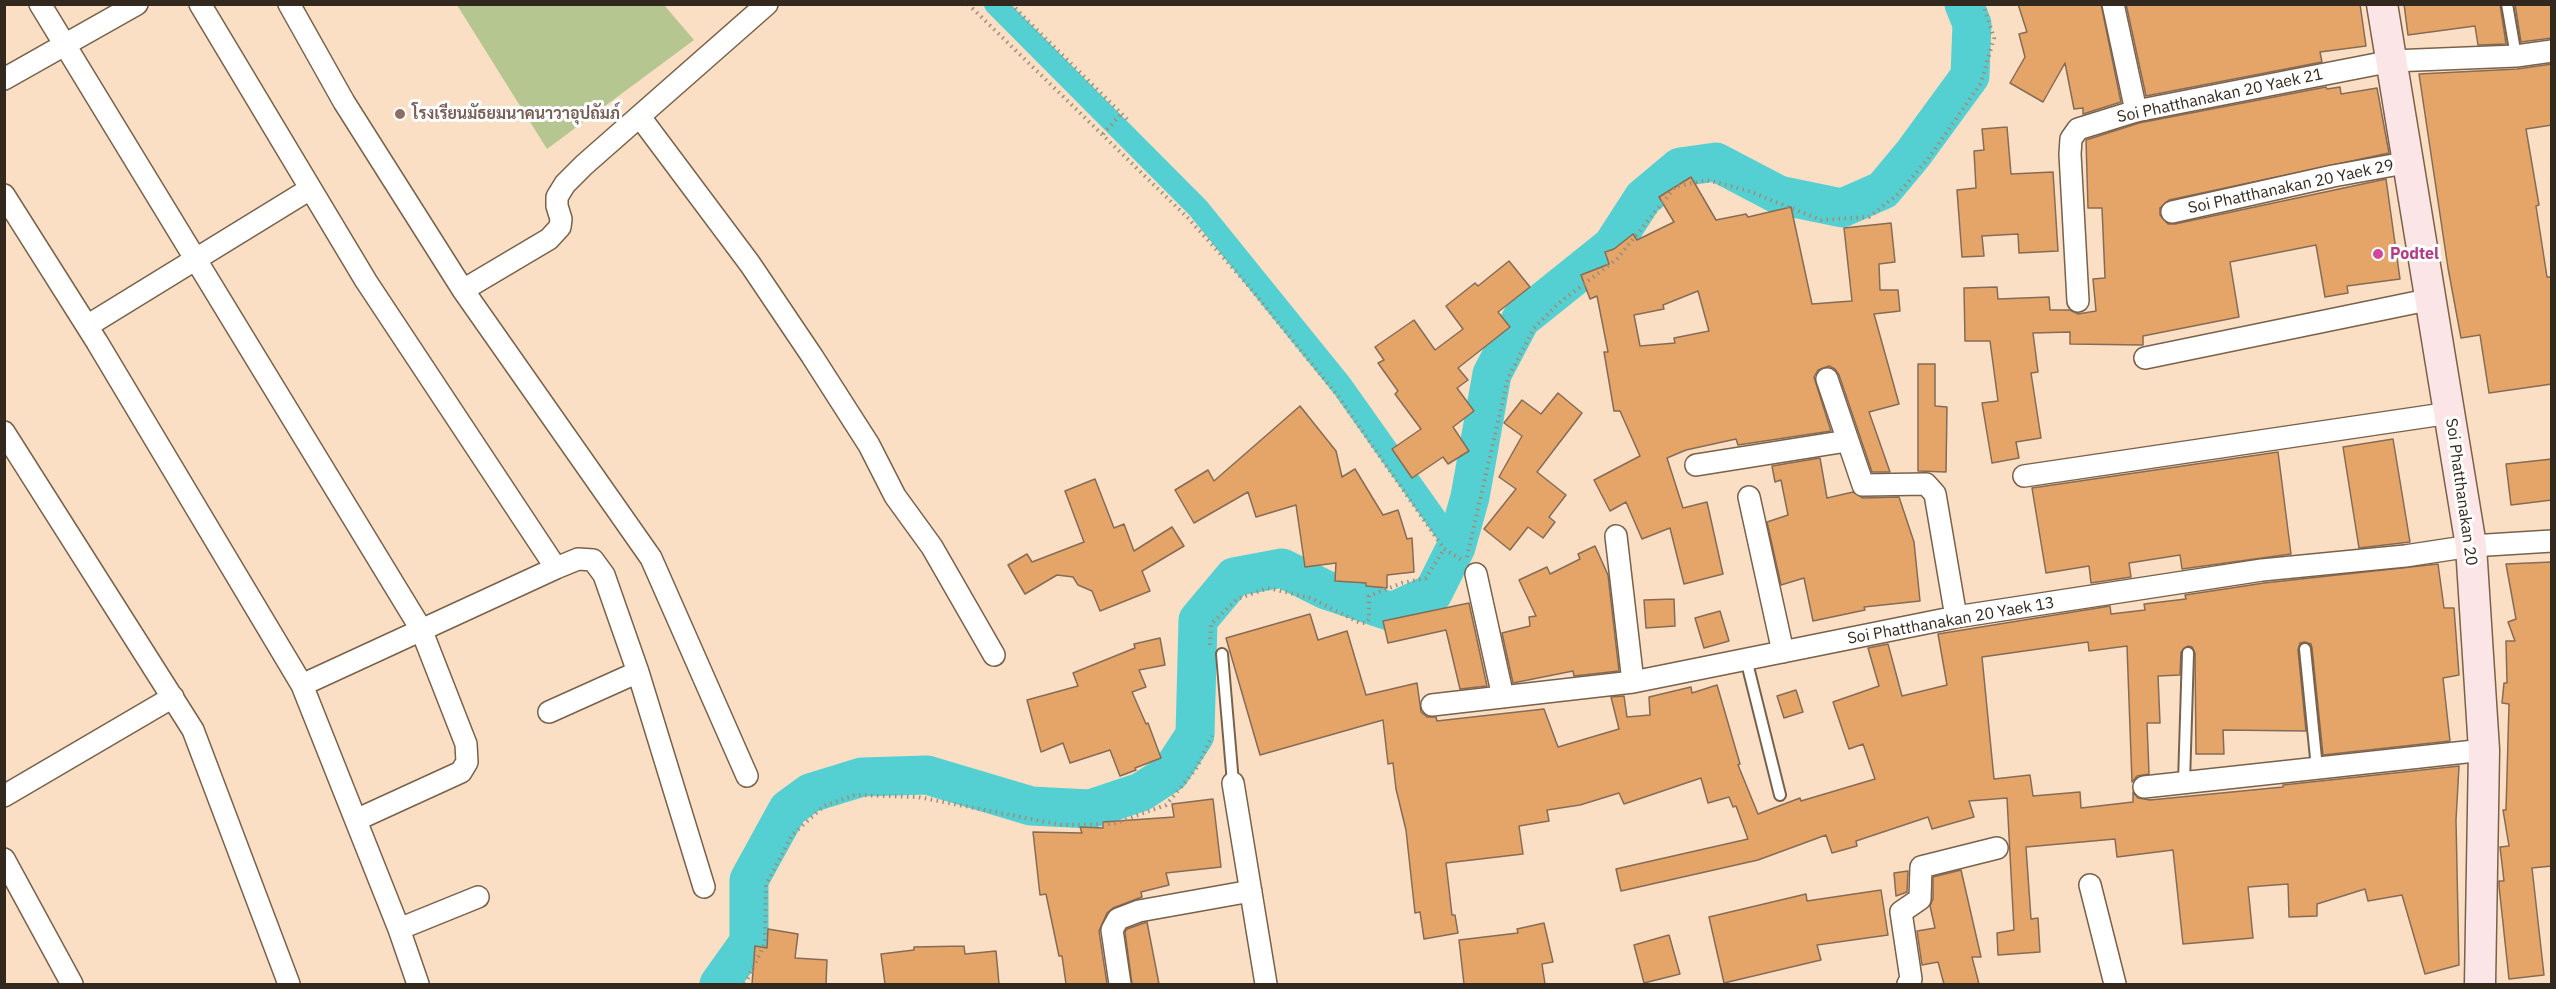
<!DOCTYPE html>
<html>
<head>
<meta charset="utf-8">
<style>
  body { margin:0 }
  #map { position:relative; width:2556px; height:989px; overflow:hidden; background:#fadfc4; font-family:"IBM Plex Sans",sans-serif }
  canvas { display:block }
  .frame { position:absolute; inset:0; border:6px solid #33281e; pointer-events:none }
</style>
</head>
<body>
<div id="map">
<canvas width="2556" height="989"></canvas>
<div class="frame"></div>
</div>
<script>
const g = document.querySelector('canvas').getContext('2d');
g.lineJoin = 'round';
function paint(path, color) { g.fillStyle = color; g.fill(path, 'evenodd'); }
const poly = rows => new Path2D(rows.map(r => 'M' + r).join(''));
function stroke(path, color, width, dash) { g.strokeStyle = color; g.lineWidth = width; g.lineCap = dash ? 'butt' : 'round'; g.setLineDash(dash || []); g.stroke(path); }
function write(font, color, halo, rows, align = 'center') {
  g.font = font + ' "IBM Plex Sans",Sarabun,sans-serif'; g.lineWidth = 6; g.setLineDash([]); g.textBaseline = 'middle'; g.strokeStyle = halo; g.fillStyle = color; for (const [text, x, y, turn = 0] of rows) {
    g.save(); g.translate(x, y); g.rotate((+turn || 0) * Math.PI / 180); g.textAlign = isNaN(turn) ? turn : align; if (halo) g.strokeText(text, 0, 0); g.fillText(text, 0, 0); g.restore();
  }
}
paint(poly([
  [457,5,664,5,694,40,547,149]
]), '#b5c690');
stroke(poly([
  [995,4,1198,208,1342,386,1456,547]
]), '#55d0d2', 22);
stroke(poly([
  [719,984,749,942,749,880,788,809,810,793,862,777,927,775,1031,806,1090,809,1141,792,1170,773,1195,735,1198,620,1234,577,1282,568,1326,590,1392,612,1433,593,1456,547,1470,497,1492,374,1521,319,1612,246,1643,198,1680,167,1716,162,1779,195,1842,208,1883,190,1913,154,1970,76,1972,24,1964,4]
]), '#55d0d2', 39);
const building = poly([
  [2018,4,2101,4,2121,102,2083,114,2083,108,2074,109,2065,63,2043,102,2010,83,2025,57,2019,34,2027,32,2018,4],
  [2126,4,2360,4,2366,46,2320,52,2322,62,2146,96,2126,4],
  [2404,4,2500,4,2506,44,2478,45,2475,26,2408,35,2404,4],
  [2515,4,2552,4,2552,38,2521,42,2515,4],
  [2552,64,2552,125,2526,129,2539,205,2536,206,2547,277,2552,277,2552,384,2489,393,2480,335,2461,338,2448,268,2419,74,2517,69,2552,64],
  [2326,87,2327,89,2340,87,2341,94,2377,88,2389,153,2169,200,2160,208,2160,215,2168,224,2175,224,2386,179,2400,279,2347,286,2348,293,2325,297,2316,245,2230,262,2239,317,2143,336,2143,345,2070,344,2070,332,2033,333,2038,372,2031,373,2041,438,2016,442,2019,458,1992,463,1982,403,1998,401,1990,341,1965,341,1964,288,1997,287,1998,299,2049,297,2050,310,2070,310,2078,314,2096,311,2093,279,2105,278,2102,208,2088,208,2086,140,2139,123,2326,87],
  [2007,127,2011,174,2053,172,2058,251,2019,253,2018,234,1982,236,1984,256,1962,257,1957,190,1976,188,1974,151,1984,150,1982,129,2007,127],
  [1691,177,1716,220,1746,214,1748,217,1791,207,1812,304,1852,301,1844,228,1891,223,1895,262,1879,264,1880,290,1898,290,1900,311,1874,314,1899,404,1869,412,1890,472,1872,472,1839,375,1835,369,1829,366,1818,370,1814,377,1831,431,1738,445,1736,439,1686,450,1667,458,1683,508,1707,502,1723,574,1684,584,1670,528,1642,539,1626,502,1610,511,1594,480,1640,456,1620,411,1614,411,1604,352,1608,352,1597,296,1590,299,1581,275,1609,264,1605,252,1614,249,1633,234,1637,240,1674,222,1659,197,1691,177],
  [1698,291,1709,331,1674,338,1675,343,1640,346,1634,315,1664,309,1663,305,1698,291],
  [1509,261,1530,287,1498,312,1510,327,1458,368,1468,380,1457,388,1474,411,1453,427,1469,451,1448,464,1443,457,1412,478,1392,449,1421,429,1395,394,1398,391,1378,363,1384,360,1375,347,1414,320,1435,350,1463,329,1446,306,1475,283,1478,286,1509,261],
  [1918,364,1935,364,1935,406,1947,407,1946,472,1918,471,1918,364],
  [1558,393,1582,413,1537,472,1566,495,1549,517,1555,522,1543,538,1528,527,1510,550,1484,529,1516,489,1499,477,1522,436,1504,423,1522,400,1541,414,1558,393],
  [1300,406,1336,451,1342,477,1355,469,1383,515,1398,510,1407,539,1412,538,1414,572,1387,575,1387,588,1366,586,1366,583,1335,581,1336,563,1305,567,1296,505,1256,517,1248,492,1194,523,1175,490,1208,470,1214,481,1300,406],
  [2393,439,2410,542,2359,548,2343,447,2393,439],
  [2278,452,2291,554,2182,569,2180,555,2129,563,2131,577,2091,583,2089,566,2046,573,2032,488,2278,452],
  [1820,458,1827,498,1853,492,1863,498,1899,497,1914,542,1920,601,1864,607,1865,610,1813,621,1804,578,1781,585,1767,522,1788,515,1781,480,1775,482,1772,466,1820,458],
  [2552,459,2552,500,2511,505,2506,464,2552,459],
  [1095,479,1114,528,1124,524,1134,551,1172,527,1184,546,1142,571,1150,591,1100,611,1092,591,1078,585,1073,577,1057,575,1025,594,1008,565,1027,554,1032,562,1084,542,1065,491,1095,479],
  [1595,546,1608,575,1619,671,1574,676,1573,671,1513,683,1502,633,1530,626,1529,617,1536,616,1519,580,1547,567,1550,574,1580,559,1578,554,1595,546],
  [2552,562,2552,866,2532,868,2544,975,2509,979,2499,886,2499,881,2504,881,2500,847,2509,846,2503,810,2506,810,2509,704,2502,703,2504,683,2507,683,2506,641,2515,641,2508,622,2516,619,2506,564,2552,562],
  [2438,564,2444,608,2454,608,2459,675,2443,678,2450,741,2323,755,2312,648,2311,644,2305,642,2300,643,2298,650,2306,731,2223,730,2224,754,2196,754,2195,653,2192,647,2188,646,2181,652,2180,675,2158,676,2160,723,2147,723,2149,774,2137,776,2132,782,2127,646,2089,651,2088,642,1982,657,1994,779,2030,775,2033,796,2080,792,2081,808,2133,802,2133,792,2138,798,2150,800,2283,787,2283,785,2459,766,2456,820,2459,965,2425,974,2402,895,2368,901,2365,889,2317,904,2317,916,2289,917,2288,884,2248,887,2253,938,2183,944,2173,850,2117,857,2115,839,2026,847,2031,919,2038,918,2040,952,1998,955,1997,933,2014,930,2007,798,1969,801,1974,817,1932,829,1928,817,1856,841,1857,846,1832,853,1826,835,1758,860,1621,891,1616,869,1748,839,1736,806,1733,807,1729,797,1708,803,1701,778,1624,804,1619,793,1580,805,1547,810,1549,821,1519,826,1523,854,1446,863,1452,915,1455,915,1458,933,1424,939,1420,912,1415,913,1406,830,1396,789,1393,763,1388,764,1383,720,1260,755,1226,638,1310,614,1318,640,1347,631,1366,695,1417,683,1421,712,1427,717,1436,717,1437,721,1544,709,1558,747,1619,729,1611,697,1624,696,1627,717,1650,715,1649,697,1691,687,1692,693,1717,685,1740,764,1738,765,1758,814,1800,798,1801,801,1875,779,1863,744,1849,749,1833,702,1879,686,1868,648,1888,644,1902,696,1947,685,1938,634,2110,606,2111,614,2145,610,2144,604,2186,599,2185,595,2264,583,2438,564],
  [1674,599,1675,626,1646,628,1644,600,1674,599],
  [1469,603,1487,686,1460,689,1446,630,1388,643,1383,621,1469,603],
  [1720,611,1729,641,1704,648,1695,618,1720,611],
  [1160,638,1165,665,1139,670,1146,687,1132,692,1146,724,1148,723,1161,758,1135,768,1136,770,1120,776,1110,750,1070,763,1063,743,1041,752,1027,700,1078,686,1073,673,1135,648,1134,644,1160,638],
  [1796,690,1803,712,1784,718,1777,696,1796,690],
  [1213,799,1221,867,1166,873,1169,885,1141,892,1142,897,1113,908,1107,913,1099,931,1107,984,1066,984,1062,956,1059,956,1046,894,1040,895,1033,832,1082,833,1080,827,1103,828,1103,822,1174,817,1172,804,1213,799],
  [1961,870,1981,957,1972,957,1979,984,1944,984,1938,962,1922,965,1917,931,1935,928,1930,906,1933,899,1933,877,1961,870],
  [1908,871,1907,892,1896,896,1894,873,1908,871],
  [1881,890,1888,935,1817,945,1821,960,1724,983,1709,917,1806,894,1807,901,1881,890],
  [1147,922,1159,984,1132,984,1125,932,1127,929,1147,922],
  [1544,923,1553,962,1542,964,1545,984,1464,984,1459,940,1518,933,1517,929,1544,923],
  [768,929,798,934,795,958,827,960,826,984,752,984,755,946,767,948,768,929],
  [1669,935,1680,974,1644,983,1634,945,1669,935],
  [964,946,965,954,996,951,999,984,885,984,881,954,914,950,914,947,964,946]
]);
paint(building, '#e5a468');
stroke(building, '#866c56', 1.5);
const lane = poly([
  [2507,4,2516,56],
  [2305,649,2317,768],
  [1222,654,1233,783],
  [1746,659,1780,795],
  [2184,782,2188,653]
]);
const street = poly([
  [40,4,421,629,466,744,467,762,461,772,356,820],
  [200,4,366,281,556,568],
  [289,4,344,102,463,290,651,558,747,776],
  [2113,4,2136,111],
  [4,79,137,4],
  [640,117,750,264,812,356,869,445,895,496,932,547,994,655],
  [4,195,97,342,302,685,399,929,418,984],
  [2172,212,2333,176,2410,162],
  [463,290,549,239,560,227,561,219,557,206,557,197,565,184,584,165,767,4],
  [2078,301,2070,154,2071,139,2078,129,2136,111,2392,61,2516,56,2552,51],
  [87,326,310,189],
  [2145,358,2432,299],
  [1827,379,1863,485,1926,484,1935,494,1956,617],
  [4,432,193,730,289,984],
  [1696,465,1847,441],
  [2024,476,2450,413],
  [1749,497,1783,652],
  [1616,536,1633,682],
  [1476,574,1503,697],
  [302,685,556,568,578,559,593,560,604,575,638,672,704,887],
  [1432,705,1633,682,1956,617,2262,570,2405,556,2471,546,2552,541],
  [549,712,638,672],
  [1233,783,1266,984],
  [2144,787,2484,750],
  [4,796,173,697],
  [4,859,72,984],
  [2090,885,2115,984],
  [399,929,478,897],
  [1120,984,1112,930,1118,919,1139,911,1251,891],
  [1908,984,1911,979,1901,912,1920,899,1921,867,1997,848]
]);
const secondary = poly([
  [2382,4,2471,546,2484,750,2480,984]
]);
stroke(lane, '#79614a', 14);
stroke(street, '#79614a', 24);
stroke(secondary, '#79614a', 33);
stroke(poly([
  [968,4,1189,219,1246,283,1338,396,1444,549,1462,560],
  [1011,4,1130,122],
  [1103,134,1122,113],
  [1467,557,1508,378,1534,328,1559,303,1617,259,1675,187,1706,180,1746,190,1821,220,1869,217,1897,195,1928,159,1981,83,1994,38,1983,4],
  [1210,645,1211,624,1237,599,1268,588,1311,598,1360,623,1366,623,1369,619,1369,596,1402,583,1426,578,1444,549],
  [745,984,765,943,766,885,792,835,824,806,855,795,918,797,1062,825,1113,824,1166,805,1196,769,1212,736]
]), '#a08c79', 4, [1.5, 4.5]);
stroke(lane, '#fff', 10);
stroke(street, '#fff', 21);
stroke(secondary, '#fbe5e6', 30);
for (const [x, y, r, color] of [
  [400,114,6,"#8d6e63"],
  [2378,254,6,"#d1479c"]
]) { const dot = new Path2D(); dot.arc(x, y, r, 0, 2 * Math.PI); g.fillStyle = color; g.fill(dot); stroke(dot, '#fff', 2); }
write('16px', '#33281e', '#fff', [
  ["Soi Phatthanakan 20 Yaek 21",2220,96,-12],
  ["Soi Phatthanakan 20 Yaek 29",2291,187,-12],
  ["Soi Phatthanakan 20",2461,492,82],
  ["Soi Phatthanakan 20 Yaek 13",1951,621,-10]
]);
write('bold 16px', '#785e54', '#fff', [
  ["โรงเรียนมัธยมนาคนาวาอุปถัมภ์",412,114]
], 'left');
write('bold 16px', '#b23c85', '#fff', [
  ["Podtel",2390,254]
], 'left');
</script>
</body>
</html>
